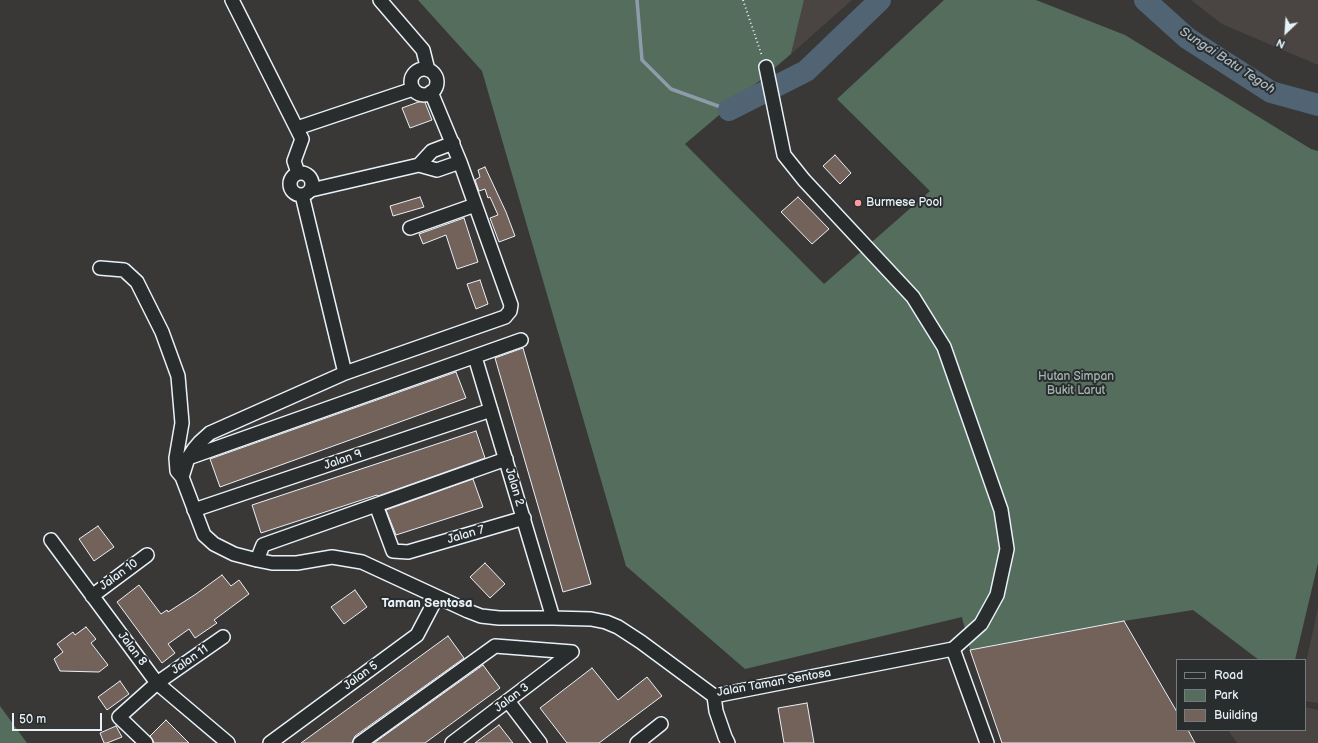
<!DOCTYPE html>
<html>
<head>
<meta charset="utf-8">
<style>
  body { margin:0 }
  #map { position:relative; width:1318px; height:743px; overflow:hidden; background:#393837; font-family:"Balsamiq Sans",sans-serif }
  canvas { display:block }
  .legend { position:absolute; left:1176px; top:659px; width:130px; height:72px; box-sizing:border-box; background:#2a2d2e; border:1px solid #767b7f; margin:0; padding:5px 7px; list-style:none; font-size:12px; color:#e8f1f8 }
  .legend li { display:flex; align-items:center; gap:8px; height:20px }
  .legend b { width:20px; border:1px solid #767b7f }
  .north { position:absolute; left:1266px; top:12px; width:40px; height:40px; -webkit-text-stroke:3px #2a2d2e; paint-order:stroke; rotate:205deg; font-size:11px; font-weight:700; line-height:16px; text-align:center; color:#e8f1f8 }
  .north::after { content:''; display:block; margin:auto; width:14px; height:18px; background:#e8f1f8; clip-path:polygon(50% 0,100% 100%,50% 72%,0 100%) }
  .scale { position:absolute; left:12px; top:713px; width:90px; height:18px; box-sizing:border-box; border:2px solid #e8f1f8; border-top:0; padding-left:5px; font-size:12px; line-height:14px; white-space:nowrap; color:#e8f1f8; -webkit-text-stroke:3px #2a2d2e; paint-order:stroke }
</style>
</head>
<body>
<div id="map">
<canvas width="1318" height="743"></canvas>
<ul class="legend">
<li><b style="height:5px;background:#2a2d2e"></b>Road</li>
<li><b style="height:11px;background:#546d5c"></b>Park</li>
<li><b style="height:11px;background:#73625a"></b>Building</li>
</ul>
<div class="north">N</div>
<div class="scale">50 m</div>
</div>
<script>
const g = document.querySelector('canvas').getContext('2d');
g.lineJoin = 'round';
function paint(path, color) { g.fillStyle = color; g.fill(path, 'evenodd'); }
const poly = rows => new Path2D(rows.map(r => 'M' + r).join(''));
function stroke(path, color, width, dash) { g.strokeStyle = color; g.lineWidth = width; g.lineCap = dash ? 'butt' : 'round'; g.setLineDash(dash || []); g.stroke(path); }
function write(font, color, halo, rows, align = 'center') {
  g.font = font + ' "Balsamiq Sans",sans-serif'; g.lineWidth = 4; g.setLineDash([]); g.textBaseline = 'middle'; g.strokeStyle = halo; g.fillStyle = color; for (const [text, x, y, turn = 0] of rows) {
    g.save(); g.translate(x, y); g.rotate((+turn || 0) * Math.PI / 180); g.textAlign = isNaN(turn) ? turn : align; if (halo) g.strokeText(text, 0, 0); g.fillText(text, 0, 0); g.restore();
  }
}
paint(poly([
  [804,0,852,0,791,54],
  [1191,0,1318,0,1318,65,1222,24],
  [1318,608,1318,703,1305,701,1305,667],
  [1305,707,1318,710,1318,743,1237,743,1228,730,1305,730]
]), '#4a4542');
paint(poly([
  [418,0,804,0,791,54,685,144,824,284,930,191,837,99,944,0,1036,0,1125,35,1311,149,1318,151,1318,563,1295,660,1259,660,1193,610,1124,621,970,650,962,617,745,669,626,566,482,71],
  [0,706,27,743,0,743]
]), '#546d5c');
stroke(poly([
  [637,0,642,60,671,89,729,110]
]), '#8d9ca9', 3.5);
stroke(poly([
  [1145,0,1187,38,1271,92,1318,105],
  [729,110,806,71,880,0]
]), '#516474', 22);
const building = poly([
  [424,100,432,120,410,128,402,108,424,100],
  [835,155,851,173,840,184,823,166,835,155],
  [485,167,506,212,515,236,499,242,490,218,498,215,490,197,488,198,485,189,479,191,475,180,480,177,478,170,485,167],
  [420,197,424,207,393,216,390,206,420,197],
  [798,197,829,229,812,244,781,212,798,197],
  [464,218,478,262,457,269,446,235,423,244,419,234,464,218],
  [480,280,488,304,476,309,467,284,480,280],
  [523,348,591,584,563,592,495,358,523,348],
  [456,372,466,398,220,487,210,459,456,372],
  [476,431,485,458,378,496,377,495,261,533,252,505,476,431],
  [473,479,483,507,396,535,386,510,473,479],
  [98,526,114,547,94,561,79,539,98,526],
  [485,563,505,584,490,598,470,577,485,563],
  [222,575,231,586,239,580,249,594,214,620,217,623,195,638,189,629,168,644,175,653,162,663,117,602,139,585,161,614,167,610,168,612,196,594,222,575],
  [355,590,367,607,344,624,331,607,355,590],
  [1124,621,1177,712,1177,730,1188,730,1195,743,1002,743,970,650,1124,621],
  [86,627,96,639,91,643,108,665,99,672,60,671,54,659,63,652,57,644,73,632,75,635,86,627],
  [448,636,464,658,355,736,352,743,301,743,448,636],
  [483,665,500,688,425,743,374,743,483,665],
  [592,668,618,700,647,677,662,696,599,743,567,743,540,708,592,668],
  [120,681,129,694,107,710,98,697,120,681],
  [807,703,814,743,784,743,778,708,807,703],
  [166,720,189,743,154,743,150,736,166,720],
  [499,725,513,743,475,743,499,725],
  [116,726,122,737,107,743,104,743,100,733,116,726]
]);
paint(building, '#73625a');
stroke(building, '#e8f1f8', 1);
const minor = poly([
  [232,0,302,139,294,161,298,173],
  [380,0,423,50,428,70],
  [766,67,784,155,804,180,913,297,944,347,1001,510,1007,549,997,595,981,624,953,649],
  '411 82a13 13 0 1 1 26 0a13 13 0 1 1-26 0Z',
  [431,92,460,162,511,305,510,311,505,317,345,373,210,433,200,442,194,449,188,458,182,477,204,535,214,544,234,554,257,560,272,563,297,563,332,557,362,562,468,611,481,616,499,618,553,618,591,619,606,622,618,627,641,642,714,696,953,649],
  [297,128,413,89],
  [419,165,432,151,453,143],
  '290 184a11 11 0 1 1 22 0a11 11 0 1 1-22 0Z',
  [311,190,419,165,437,170,460,162],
  [302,195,345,373],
  [410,228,475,205],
  [100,268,124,270,137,282,162,332,178,376,182,423,176,458,177,471,182,477],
  [475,357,553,618],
  [188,458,521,340],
  [376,505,393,551,408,552,524,518],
  [194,510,491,410],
  [51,540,157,683,228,743],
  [257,560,263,545,506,459],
  [92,596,147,555],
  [953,649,987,743],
  [714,696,716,711,725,737,728,743],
  [508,701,540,743],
  [146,743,119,717,157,683,223,637],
  [270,743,417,635,437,597],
  [360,743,495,646,572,652],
  [452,743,572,652],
  [637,743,661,724]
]);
stroke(minor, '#e8f1f8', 16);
stroke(poly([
  [743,0,762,56]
]), '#e8f1f8', 2, [1, 3]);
stroke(minor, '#2a2d2e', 13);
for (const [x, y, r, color] of [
  [858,203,4,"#ff9aa2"]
]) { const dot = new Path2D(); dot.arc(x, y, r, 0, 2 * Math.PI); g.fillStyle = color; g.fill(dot); stroke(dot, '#2a2d2e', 1.5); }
write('12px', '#e8f1f8', '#2a2d2e', [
  ["Burmese Pool",866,203]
], 'left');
write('12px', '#a5b6b2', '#2a2d2e', [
  ["Hutan Simpan",1076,377],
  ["Bukit Larut",1076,391]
]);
write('12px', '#e8f1f8', '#2a2d2e', [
  ["Jalan 9",343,460,-19],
  ["Jalan 2",514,487,73],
  ["Jalan 7",466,535,-16],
  ["Jalan 10",119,575,-36],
  ["Jalan 8",132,649,53],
  ["Jalan 11",190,660,-35],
  ["Jalan 5",361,676,-36],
  ["Jalan Taman Sentosa",774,683,-10],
  ["Jalan 3",512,698,-37]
]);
write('italic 13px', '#acb9c3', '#2a2d2e', [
  ["Sungai Batu Tegoh",1227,61,33]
]);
write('bold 13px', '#e8f1f8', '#2a2d2e', [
  ["Taman Sentosa",427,604]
]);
</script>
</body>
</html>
